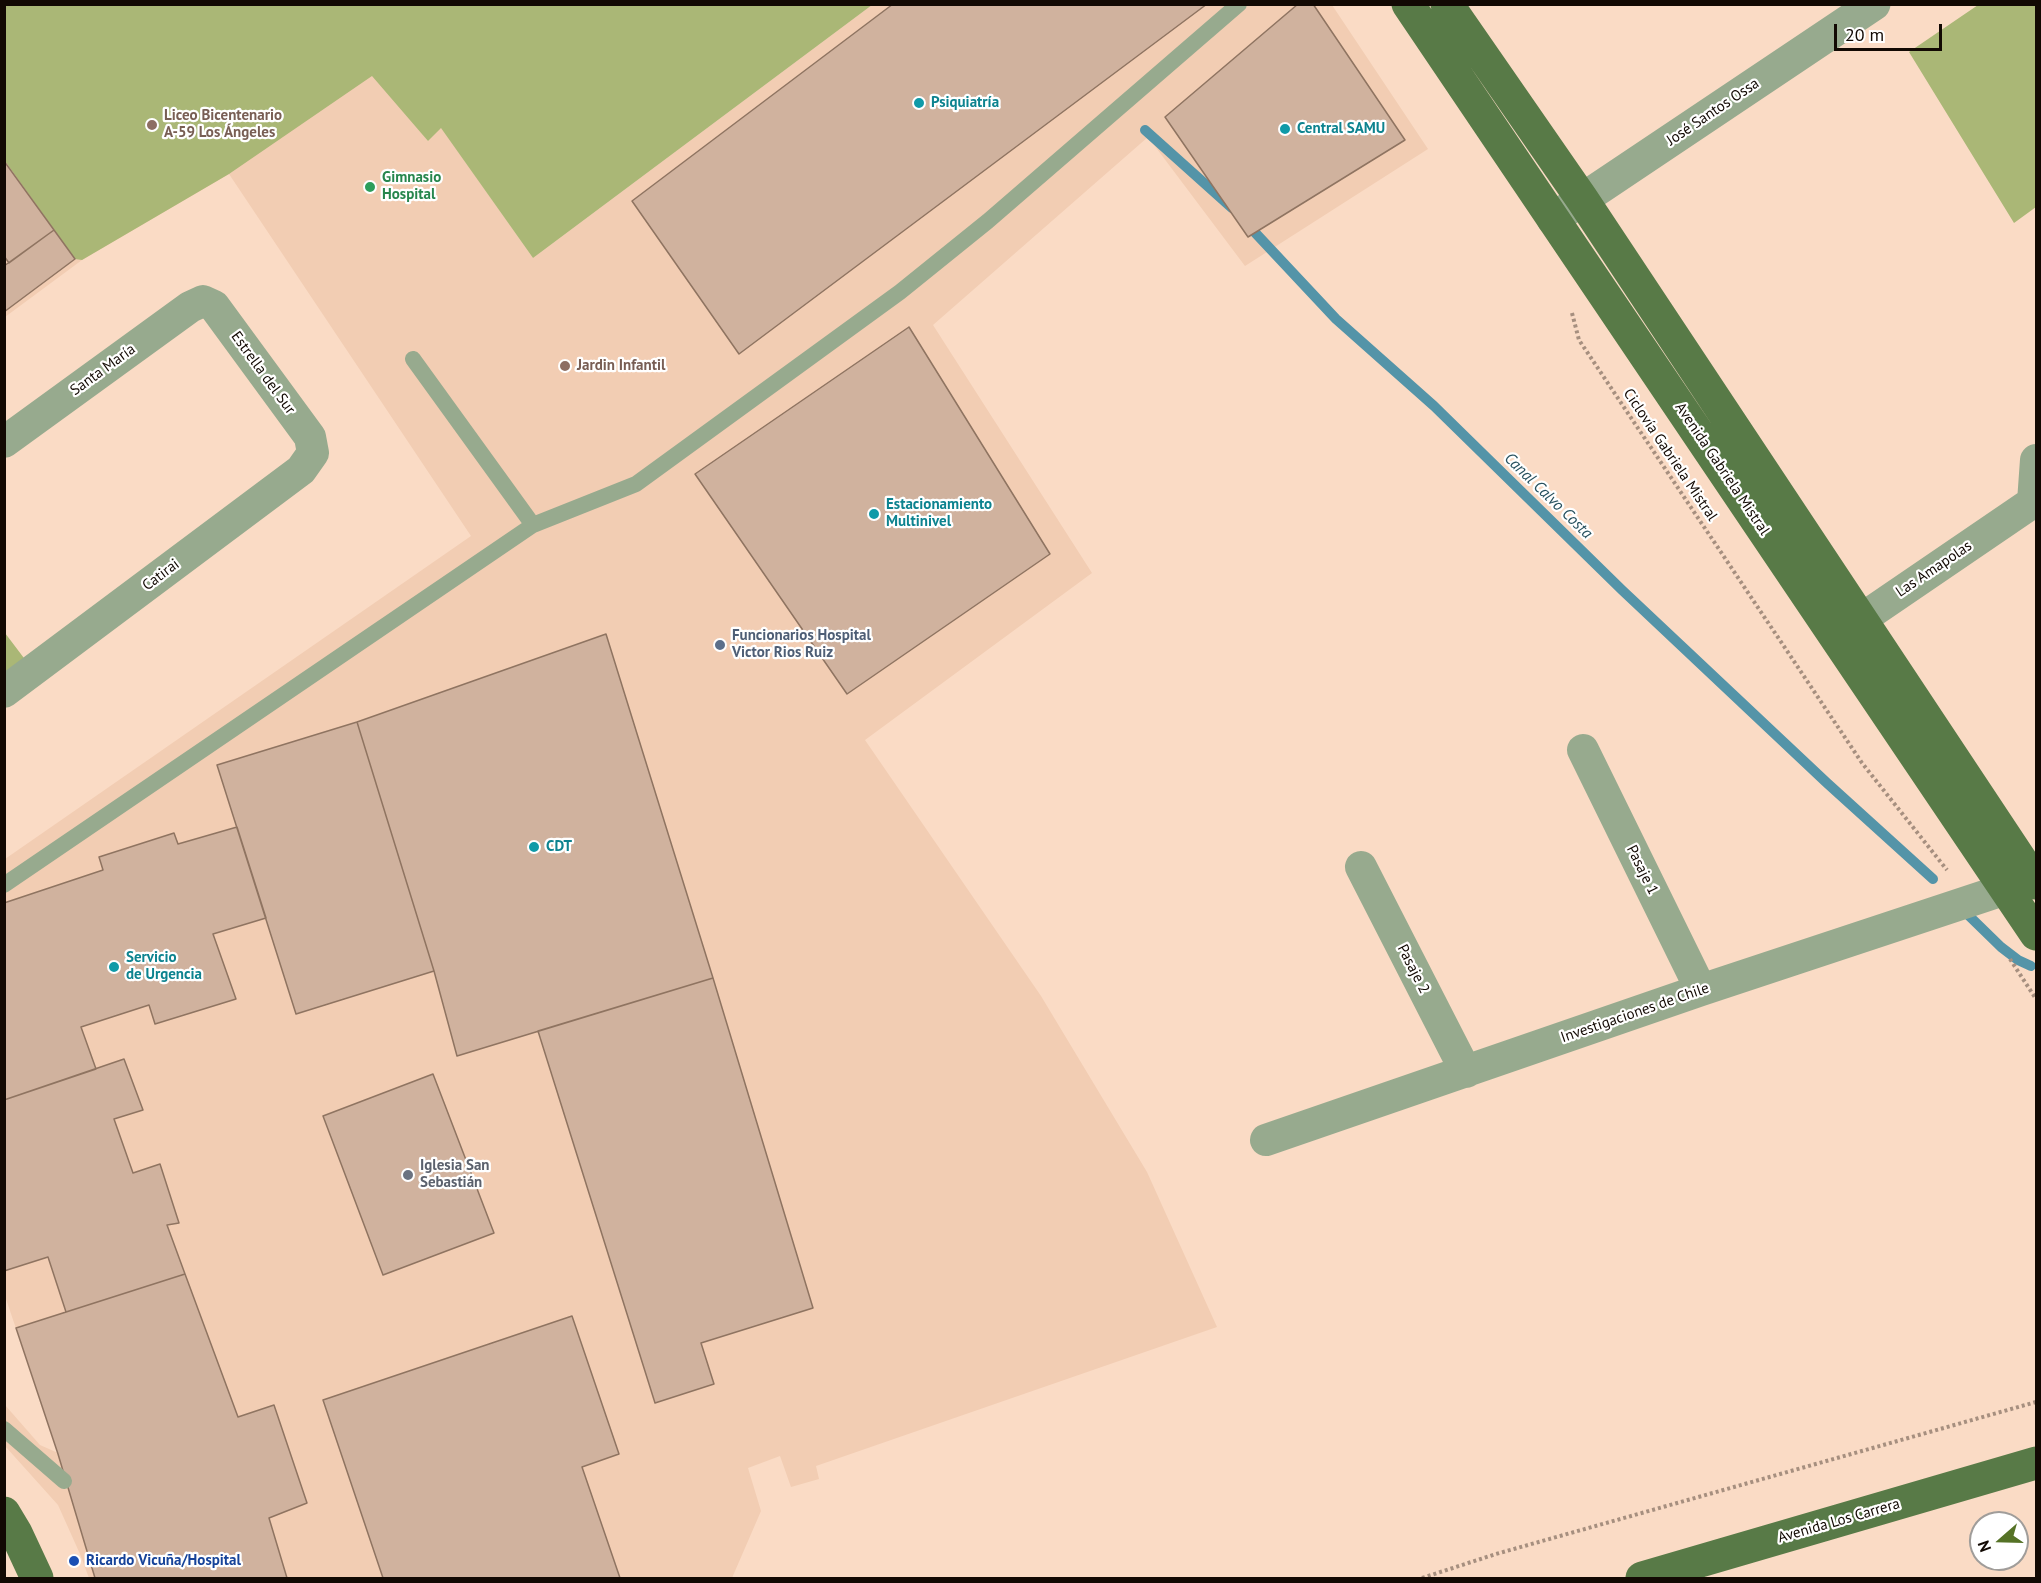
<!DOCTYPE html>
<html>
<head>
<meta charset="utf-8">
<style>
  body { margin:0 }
  #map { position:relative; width:2041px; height:1583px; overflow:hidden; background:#fadbc5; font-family:"PT Sans",sans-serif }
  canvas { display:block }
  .frame { position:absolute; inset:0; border:6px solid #120903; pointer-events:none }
  .north { position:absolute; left:1969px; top:1511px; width:60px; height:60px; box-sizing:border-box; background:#fff; border:2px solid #a09d9a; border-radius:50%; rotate:250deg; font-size:16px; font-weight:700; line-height:24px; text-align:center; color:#120903 }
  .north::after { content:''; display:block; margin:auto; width:21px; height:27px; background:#557226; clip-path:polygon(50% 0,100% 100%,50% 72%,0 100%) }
  .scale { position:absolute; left:1834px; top:24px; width:108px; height:27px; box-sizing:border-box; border:3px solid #120903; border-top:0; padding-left:8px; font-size:18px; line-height:21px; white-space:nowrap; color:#120903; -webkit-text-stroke:4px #fff; paint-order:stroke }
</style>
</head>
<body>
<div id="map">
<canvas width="2041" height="1583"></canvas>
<div class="frame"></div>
<div class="north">N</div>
<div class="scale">20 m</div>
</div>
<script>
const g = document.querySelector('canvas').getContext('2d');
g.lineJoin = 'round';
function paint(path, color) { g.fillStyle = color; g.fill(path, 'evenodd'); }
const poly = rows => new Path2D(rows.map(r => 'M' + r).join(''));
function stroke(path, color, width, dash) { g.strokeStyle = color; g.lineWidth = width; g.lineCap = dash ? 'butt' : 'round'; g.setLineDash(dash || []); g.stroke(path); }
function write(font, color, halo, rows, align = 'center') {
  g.font = font + ' "PT Sans",sans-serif'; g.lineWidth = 4.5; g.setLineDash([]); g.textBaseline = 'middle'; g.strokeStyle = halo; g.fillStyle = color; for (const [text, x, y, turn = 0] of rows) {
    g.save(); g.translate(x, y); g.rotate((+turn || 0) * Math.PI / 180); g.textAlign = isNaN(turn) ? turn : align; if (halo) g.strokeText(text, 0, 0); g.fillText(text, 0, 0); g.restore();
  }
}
paint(poly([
  [5,5,323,5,428,141,441,127,533,258,872,5,1332,5,1428,149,1245,266,1148,137,933,325,1092,573,865,740,1041,996,1147,1172,1217,1327,816,1466,819,1479,791,1487,780,1456,748,1468,761,1511,732,1578,89,1578,80,1554,58,1505,5,1446,5,1405,40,1445,58,1453,5,1296,5,859,471,536,229,174,82,260,5,317]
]), '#f2cdb3');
paint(poly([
  [4,5,872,5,533,258,441,128,428,141,372,76,229,174,82,260,75,259,5,161],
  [1978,5,2036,5,2036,207,2014,223,1909,52],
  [5,633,33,670,5,692]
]), '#aab776');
stroke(poly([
  [1145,130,1232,208],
  [1247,224,1336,319,1434,406,1622,590,1827,783,1933,879],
  [1962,909,2001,947,2018,960,2031,966]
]), '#5494a8', 10);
const building = poly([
  [893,4,1207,4,739,354,632,201,893,4],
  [1298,4,1313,4,1405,140,1248,237,1165,117,1298,4],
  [4,161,54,230,9,263,4,256,4,161],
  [54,230,75,259,4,312,4,266,54,230],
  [909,327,1050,554,847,694,695,474,909,327],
  [606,634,713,978,457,1056,434,971,357,722,606,634],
  [357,722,434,971,296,1014,217,765,357,722],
  [237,827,266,918,213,934,236,999,155,1024,149,1005,81,1027,96,1069,4,1100,4,903,103,870,99,857,174,833,178,844,237,827],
  [713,978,813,1308,701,1343,714,1384,655,1403,538,1031,713,978],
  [124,1059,143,1110,114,1119,133,1173,160,1164,179,1223,167,1225,185,1274,66,1312,48,1257,4,1271,4,1100,124,1059],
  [433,1074,494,1233,383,1275,323,1116,433,1074],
  [185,1274,238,1417,274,1405,307,1503,269,1518,287,1578,95,1578,58,1454,16,1328,185,1274],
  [572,1316,619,1454,582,1467,620,1578,383,1578,323,1400,572,1316]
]);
paint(building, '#d0b29e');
stroke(building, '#8f7461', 1.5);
stroke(poly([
  [1572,313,1579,340,1862,763,1947,870],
  [2010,959,2036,999],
  [1422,1578,1496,1554,2036,1402]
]), '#a68f7f', 4, [3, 3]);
stroke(poly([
  [413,359,533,525],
  [4,885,533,525,636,484,900,292,988,221,1239,4],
  [4,1429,64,1481]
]), '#97aa8e', 16);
stroke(poly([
  [4,442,190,307,203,301,214,306,310,437,313,453,301,470,4,692],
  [2033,502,2036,460],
  [1838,635,2033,502,2036,502],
  [1583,750,1701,990],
  [1361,867,1466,1072],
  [1266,1140,1701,990,2006,889]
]), '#97aa8e', 32);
stroke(poly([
  [1553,219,1874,4]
]), '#97aa8e', 33);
stroke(poly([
  [1408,4,2036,934],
  [1447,4,1582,199,2036,883],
  [4,1513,16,1533,37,1578],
  [1642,1578,2036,1463]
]), '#587a47', 33);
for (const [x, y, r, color] of [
  [919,103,6,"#0f9aa8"],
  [152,125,6,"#8d6e63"],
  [1285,129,6,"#0f9aa8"],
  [370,187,6,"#2e9e5b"],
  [565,366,6,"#8d6e63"],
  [874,514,6,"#0f9aa8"],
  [720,645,6,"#5c6f8a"],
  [534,847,6,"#0f9aa8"],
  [114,967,6,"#0f9aa8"],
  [408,1175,6,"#6b7280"],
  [74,1561,6,"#1a4fb4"]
]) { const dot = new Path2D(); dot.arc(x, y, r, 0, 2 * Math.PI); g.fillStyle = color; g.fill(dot); stroke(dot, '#fff', 2); }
write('bold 15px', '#0d838f', '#fff', [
  ["Psiquiatría",931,103],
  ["Central SAMU",1297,129],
  ["Estacionamiento",886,505],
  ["Multinivel",886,522],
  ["CDT",546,847],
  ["Servicio",126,958],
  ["de Urgencia",126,975]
], 'left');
write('15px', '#120903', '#fff', [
  ["José Santos Ossa",1713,112,-34],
  ["Santa María",103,370,-36],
  ["Estrella del Sur",263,373,54],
  ["Ciclovía Gabriela Mistral",1670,455,56],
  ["Avenida Gabriela Mistral",1722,469,56],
  ["Las Amapolas",1934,569,-34],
  ["Catirai",161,575,-37],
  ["Pasaje 1",1642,870,64],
  ["Pasaje 2",1413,969,63],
  ["Investigaciones de Chile",1635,1013,-19],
  ["Avenida Los Carrera",1839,1521,-16]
]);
write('bold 15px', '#785e54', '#fff', [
  ["Liceo Bicentenario",164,116],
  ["A-59 Los Ángeles",164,133],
  ["Jardin Infantil",577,366]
], 'left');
write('bold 15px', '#27864d', '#fff', [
  ["Gimnasio",382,178],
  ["Hospital",382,195]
], 'left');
write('bold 15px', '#4e5e75', '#fff', [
  ["Funcionarios Hospital",732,636],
  ["Victor Rios Ruiz",732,653]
], 'left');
write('bold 15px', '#5b616d', '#fff', [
  ["Iglesia San",420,1166],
  ["Sebastián",420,1183]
], 'left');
write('bold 15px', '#164399', '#fff', [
  ["Ricardo Vicuña/Hospital",86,1561]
], 'left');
write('italic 16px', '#27515f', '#fff', [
  ["Canal Calvo Costa",1548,496,44]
]);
</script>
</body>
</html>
